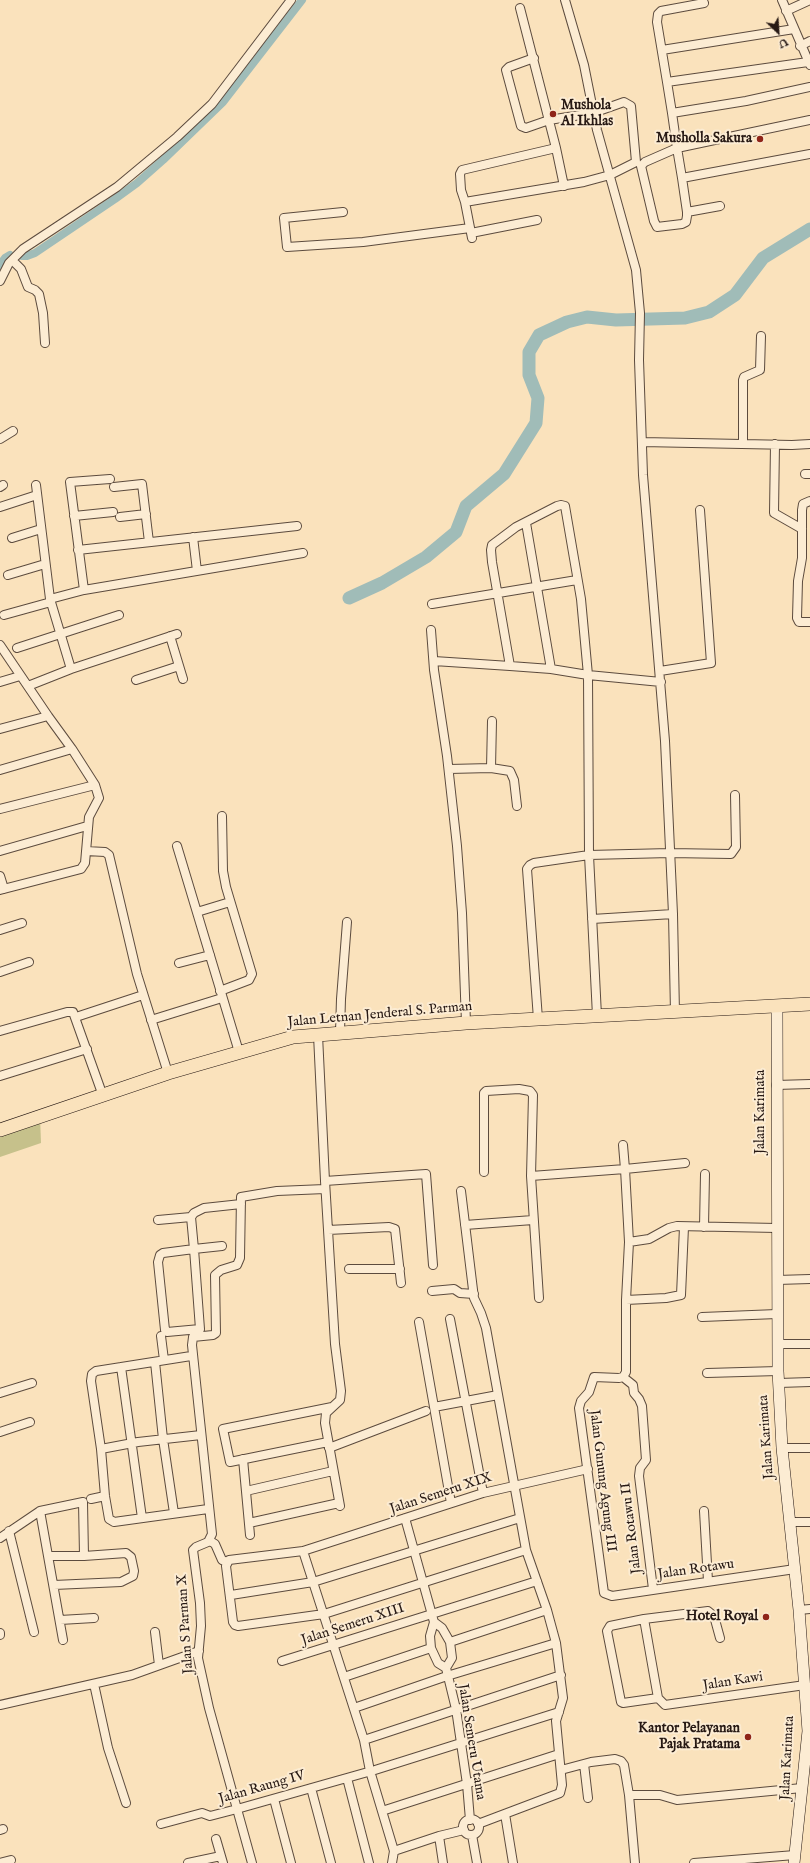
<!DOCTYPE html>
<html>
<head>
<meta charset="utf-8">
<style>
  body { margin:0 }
  #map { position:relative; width:810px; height:1863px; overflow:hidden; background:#fae2bc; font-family:"IM FELL English",serif }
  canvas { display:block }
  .north { position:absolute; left:758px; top:12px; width:40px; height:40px; -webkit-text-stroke:3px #fcecd3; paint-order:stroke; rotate:155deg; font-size:11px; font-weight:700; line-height:16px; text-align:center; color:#271914 }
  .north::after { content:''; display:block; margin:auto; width:14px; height:18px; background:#271914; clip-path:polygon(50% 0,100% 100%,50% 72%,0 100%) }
</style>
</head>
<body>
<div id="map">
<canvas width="810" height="1863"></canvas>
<div class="north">U</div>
</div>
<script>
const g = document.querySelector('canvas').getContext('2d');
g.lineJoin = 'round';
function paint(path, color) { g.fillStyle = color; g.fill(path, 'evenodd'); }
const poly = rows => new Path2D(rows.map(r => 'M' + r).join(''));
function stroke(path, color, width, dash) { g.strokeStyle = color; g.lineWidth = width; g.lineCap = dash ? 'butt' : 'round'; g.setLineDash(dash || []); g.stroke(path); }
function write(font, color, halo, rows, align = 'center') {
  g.font = font + ' "IM FELL English",serif'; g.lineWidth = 4; g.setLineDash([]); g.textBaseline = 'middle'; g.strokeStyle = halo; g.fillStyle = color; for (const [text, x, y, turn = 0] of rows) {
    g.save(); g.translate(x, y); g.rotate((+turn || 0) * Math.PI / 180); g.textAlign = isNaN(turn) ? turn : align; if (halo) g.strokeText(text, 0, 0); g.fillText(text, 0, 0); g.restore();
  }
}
paint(poly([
  [40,1116,41,1143,0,1157,0,1130]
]), '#c6c18b');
stroke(poly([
  [22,256,27,256,35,253,115,199,137,183,163,160,223,102,302,0],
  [0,265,5,258,10,255]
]), '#a0bcb8', 8);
stroke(poly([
  [349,598,382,583,426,557,456,532,466,506,504,474,536,423,538,398,529,375,529,352,539,335,567,322,587,317,616,320,685,318,709,312,735,295,763,258,810,229]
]), '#a0bcb8', 13);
const minor = poly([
  [565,0,584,65,597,130,636,270,640,313,639,360,643,475,665,741,673,914,675,1013],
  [782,0,810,65],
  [704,3,661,11,658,14,657,22,667,82,672,113,677,148,682,178,687,212,687,216,686,222,682,224,657,227,654,221,641,166,645,162,677,148,810,120],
  [520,8,556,148],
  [786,11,810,0],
  [800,46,810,41],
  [662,50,794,29],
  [667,82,808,62],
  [672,113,746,101,810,87],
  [682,178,810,154],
  [465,202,584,182,610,175,636,162,631,106,624,102,593,113,549,120,526,128,521,126,506,70,509,67,534,58],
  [343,212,284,218,287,247,363,242,470,228],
  [687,212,720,206],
  [471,233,537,220],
  [472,238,465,202,461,190,460,174,462,170,556,148,564,186],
  [12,260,21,269,28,287,35,290,39,294,43,313,45,343],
  [0,281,9,263,23,249,117,187,177,137,212,104,291,0],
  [0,439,13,431],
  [642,442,792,445,810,444],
  [743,444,743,380,744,377,760,370,761,336],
  [775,444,774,513,802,529],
  [805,474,810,474],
  [36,485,50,599,71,669],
  [0,487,3,485],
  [114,487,142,484,149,542],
  [810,501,803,504,802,510,802,558,798,581,797,618,799,622,810,622],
  [0,507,37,495],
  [74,516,113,512],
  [120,517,146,514],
  [526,523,551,669],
  [193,537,197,571],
  [12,538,41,529],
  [78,550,297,526],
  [8,575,45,564],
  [84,590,303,553],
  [50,599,84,590,70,482,110,479],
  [432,604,577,580],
  [4,615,51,602],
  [431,630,434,670,447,756,457,846,462,913,466,1023],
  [170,636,183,679],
  [0,645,48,716,72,749,95,785,99,798,89,817,85,863,81,869,0,890],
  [17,648,119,615],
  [434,661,510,666],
  [660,671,711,663,700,510],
  [136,680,179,666],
  [0,682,20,676],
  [28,686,71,669,177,634],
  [0,729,48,716],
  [491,768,492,721],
  [449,769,491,768,510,771,514,780,517,806],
  [0,770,72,749],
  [0,809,95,785],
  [177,846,239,1052],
  [0,851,87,826],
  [86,851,105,852,109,855,137,974,168,1073],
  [0,876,4,889],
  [197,912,230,902],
  [592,919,673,914],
  [0,930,22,923],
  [179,963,210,955],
  [0,972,29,962],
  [220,991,249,980,252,974,226,887,223,871,222,816],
  [597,1016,589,855,588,675,581,599,565,506,561,505,557,506,516,527,492,545,491,550,492,562,510,666,551,669,588,675,661,682],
  [76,1017,143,995],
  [538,1019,527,869,530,865,534,863,589,855,670,853,731,854,736,847,735,795],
  [151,1020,222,998],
  [0,1031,67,1012,73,1012,103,1096],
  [340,1032,341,999,347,922],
  [318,1035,325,1181,335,1344,341,1391,340,1400,326,1413,325,1423,340,1506],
  [0,1076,87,1049],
  [776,1085,810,1084],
  [623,1145,625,1169,685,1163],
  [484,1172,484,1093,486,1091,519,1089,530,1091,533,1095,531,1176],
  [325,1181,426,1174,433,1265],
  [461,1191,474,1298,481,1313,486,1328,526,1550,547,1610,556,1643,563,1698,556,1721,562,1785,560,1793,478,1824],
  [158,1220,191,1217],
  [465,1225,533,1220],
  [704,1227,705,1174],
  [328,1230,389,1227,395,1229,401,1283],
  [629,1242,649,1239,669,1228,677,1226,777,1228],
  [222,1246,194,1249,163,1253,160,1255,158,1262,165,1330,167,1332,200,1329,194,1249,191,1217,194,1213,204,1208,241,1204],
  [349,1269,400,1269],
  [777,1280,810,1279],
  [432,1291,454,1289,460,1293,474,1294],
  [539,1298,531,1176,625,1169,629,1242,626,1300,626,1372,623,1377,619,1378,594,1377,589,1392,581,1401,579,1408,604,1593,612,1596,795,1569],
  [626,1300,666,1298,681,1295,684,1227],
  [702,1317,777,1314],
  [450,1319,483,1493],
  [419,1322,451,1503],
  [161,1336,164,1360],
  [778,1344,810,1344],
  [191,1356,96,1371,92,1374,91,1381,101,1449,105,1496,109,1519,114,1522,208,1509],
  [155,1362,163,1439,174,1513],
  [121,1367,142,1518],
  [707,1373,778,1371],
  [623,1377,633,1385,634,1393,639,1399,642,1406,646,1460,640,1468,639,1476,653,1589],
  [779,1383,810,1382],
  [0,1393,32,1383],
  [434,1407,498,1395],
  [0,1432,30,1422],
  [328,1442,230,1462,223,1429,332,1407],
  [329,1448,426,1411],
  [782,1448,810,1448],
  [101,1449,138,1442,201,1435],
  [243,1459,250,1535],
  [246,1491,333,1471],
  [91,1499,105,1496],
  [40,1511,63,1640],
  [704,1511,708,1581],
  [405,1518,434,1622],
  [789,1522,810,1522],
  [249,1523,339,1503],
  [9,1531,34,1632],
  [0,1538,40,1511,83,1502,84,1556],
  [210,1541,215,1544,222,1560,227,1562],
  [526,1550,324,1614,238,1626,235,1625,233,1622,226,1566,229,1560,303,1551,483,1493,588,1469],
  [303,1551,364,1740,370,1771,394,1851,392,1863],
  [48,1556,84,1556,126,1553,131,1557,134,1571,133,1576,121,1582,54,1585],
  [231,1595,313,1582,520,1518],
  [799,1610,810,1609],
  [644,1619,658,1698,665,1705,805,1685],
  [60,1620,94,1618],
  [434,1622,442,1628,450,1642,452,1658,446,1668,438,1663,431,1648,430,1636,434,1622],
  [155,1632,159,1665],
  [0,1633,0,1635],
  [450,1642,547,1610],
  [282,1661,537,1581],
  [446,1668,456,1709,467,1784,470,1820],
  [344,1677,431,1648],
  [94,1684,108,1748,126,1803],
  [658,1698,623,1703,621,1702,607,1631,610,1626,644,1619,708,1611,714,1616,720,1638],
  [0,1705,132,1675,199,1651],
  [354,1708,447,1676,556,1643],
  [364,1740,561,1675],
  [584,1764,588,1798],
  [561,1770,591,1762,615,1759,621,1761,624,1765,629,1795,660,1795,677,1800,802,1788],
  [347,1778,369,1863],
  [311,1788,331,1863],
  [629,1795,635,1863],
  [274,1799,291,1863],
  [382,1811,559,1754],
  [505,1814,513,1863],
  '463 1827a8 8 0 1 1 16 0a8 8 0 1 1-16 0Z',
  [161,1824,202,1813,210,1816,237,1809,375,1770,559,1712],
  [0,1830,3,1829],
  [472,1835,477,1863],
  [439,1836,443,1863],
  [216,1839,223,1863],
  [394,1851,439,1836,464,1830],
  [0,1863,11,1860],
  [188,1863,221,1856],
  [252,1863,209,1708,198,1658,201,1626,200,1603,193,1550,196,1547,208,1542,212,1534,192,1345,193,1337,213,1335,216,1333,215,1275,221,1270,237,1265,240,1258,241,1197,277,1191,325,1189],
  [694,1863,795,1855]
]);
const secondary = poly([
  [777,1007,778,1371,782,1448,799,1610,808,1731,794,1863]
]);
const trunk = poly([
  [0,1130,168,1073,293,1037,466,1023,810,1004]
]);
stroke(minor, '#5c4b3e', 10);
stroke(secondary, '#271914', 12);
stroke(trunk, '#271914', 14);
stroke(minor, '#fcecd3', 8);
stroke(secondary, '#fcecd3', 11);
stroke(trunk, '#fae2bc', 13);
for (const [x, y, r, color] of [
  [553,114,4,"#8f2418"],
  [760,139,4,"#8f2418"],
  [766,1617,4,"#8f2418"],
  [748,1737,4,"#8f2418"]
]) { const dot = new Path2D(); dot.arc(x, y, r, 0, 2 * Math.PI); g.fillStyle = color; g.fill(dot); stroke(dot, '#fcecd3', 1.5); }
write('bold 14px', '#271914', '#fcecd3', [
  ["Mushola",561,106,"left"],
  ["Al Ikhlas",561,122,"left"],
  ["Musholla Sakura",752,139],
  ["Hotel Royal",758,1617],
  ["Kantor Pelayanan",740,1729],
  ["Pajak Pratama",740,1745]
], 'right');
write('14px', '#271914', '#fcecd3', [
  ["Jalan Letnan Jenderal S. Parman",380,1015,-5],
  ["Jalan Karimata",761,1112,-90],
  ["Jalan Karimata",767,1437,-94],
  ["Jalan Gunung Agung III",602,1481,83],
  ["Jalan Semeru XIX",441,1494,-18],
  ["Jalan Rotawu II",632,1528,-97],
  ["Jalan Rotawu",696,1570,-8],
  ["Jalan S Parman X",186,1624,-94],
  ["Jalan Semeru XIII",353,1625,-18],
  ["Jalan Kawi",733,1682,-9],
  ["Jalan Semeru Utama",471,1742,81],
  ["Jalan Karimata",788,1758,-87],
  ["Jalan Raung IV",262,1788,-16]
]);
</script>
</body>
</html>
